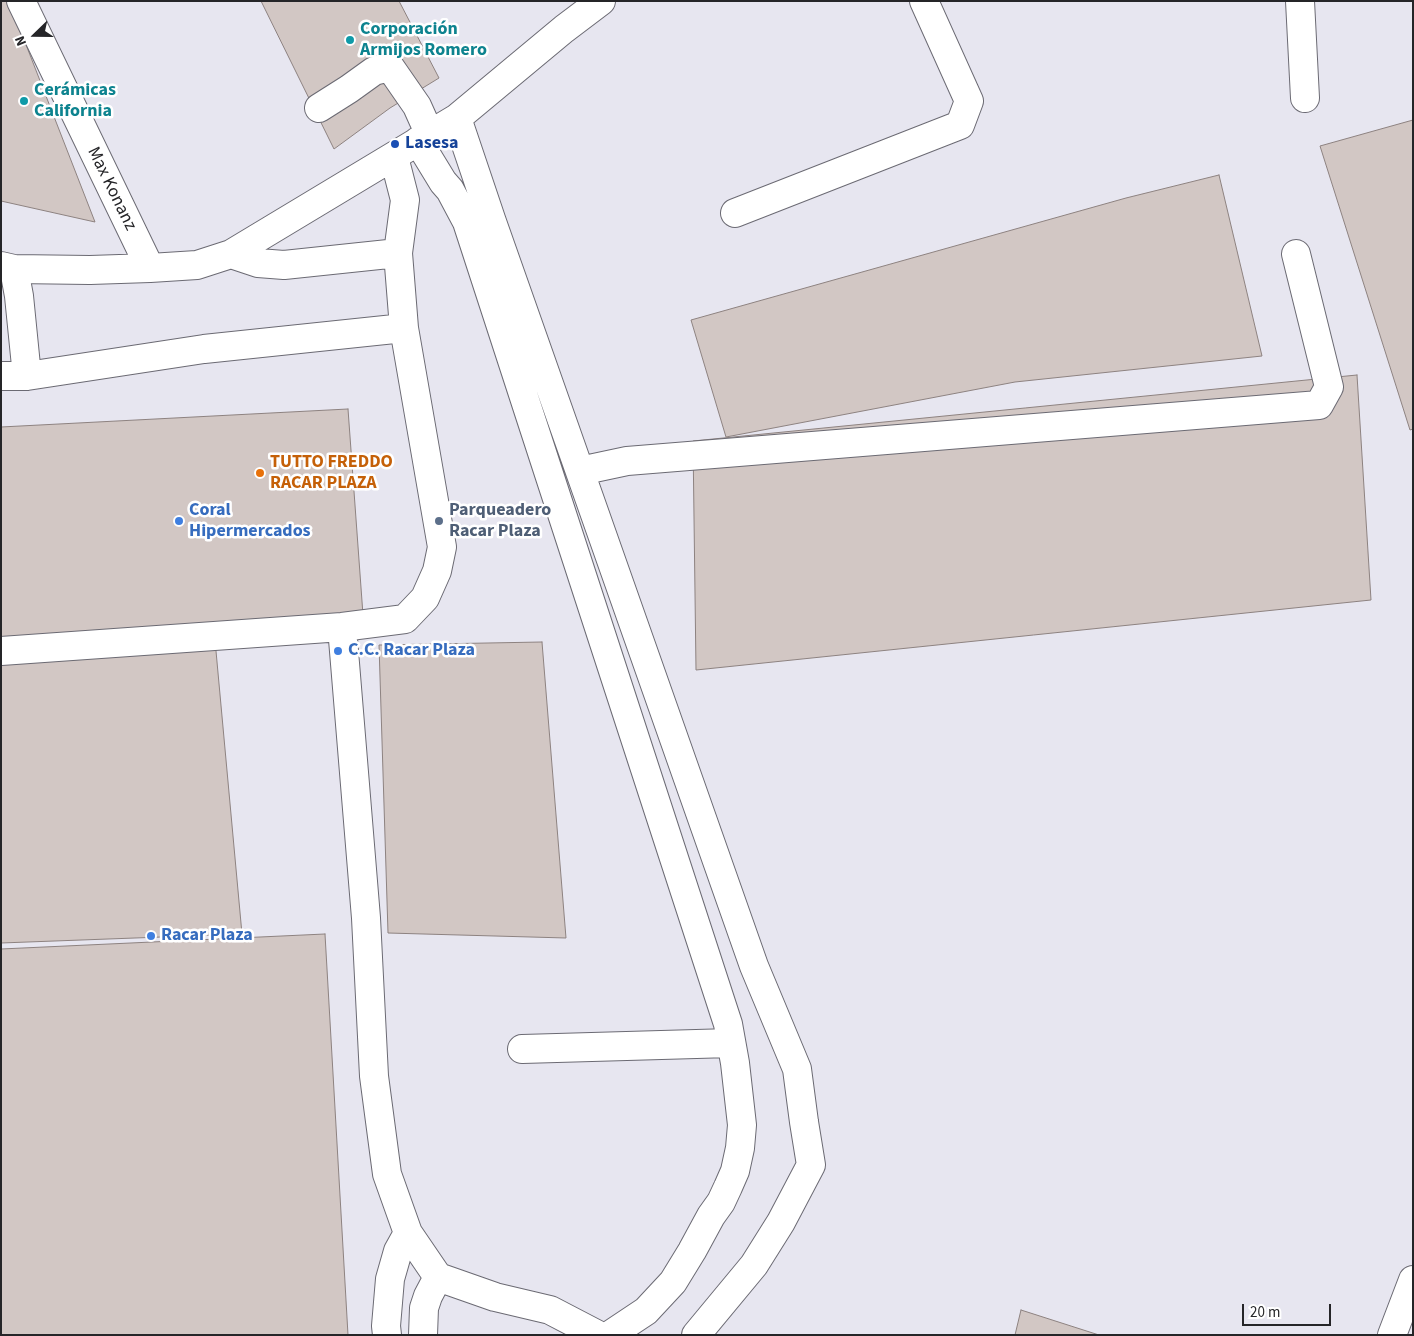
<!DOCTYPE html>
<html>
<head>
<meta charset="utf-8">
<style>
  body { margin:0 }
  #map { position:relative; width:1414px; height:1336px; overflow:hidden; background:#e7e6f0; font-family:"Source Sans 3",sans-serif }
  canvas { display:block }
  .frame { position:absolute; inset:0; border:2px solid #252528; pointer-events:none }
  .north { position:absolute; left:10px; top:10px; width:50px; height:50px; -webkit-text-stroke:4px #fff; paint-order:stroke; rotate:248deg; font-size:14px; font-weight:700; line-height:20px; text-align:center; color:#252528 }
  .north::after { content:''; display:block; margin:auto; width:18px; height:22px; background:#252528; clip-path:polygon(50% 0,100% 100%,50% 72%,0 100%) }
  .scale { position:absolute; left:1242px; top:1304px; width:89px; height:22px; box-sizing:border-box; border:2px solid #252528; border-top:0; padding-left:6px; font-size:15px; line-height:18px; white-space:nowrap; color:#252528; -webkit-text-stroke:4px #fff; paint-order:stroke }
</style>
</head>
<body>
<div id="map">
<canvas width="1414" height="1336"></canvas>
<div class="frame"></div>
<div class="north">N</div>
<div class="scale">20 m</div>
</div>
<script>
const g = document.querySelector('canvas').getContext('2d');
g.lineJoin = 'round';
function paint(path, color) { g.fillStyle = color; g.fill(path, 'evenodd'); }
const poly = rows => new Path2D(rows.map(r => 'M' + r).join(''));
function stroke(path, color, width, dash) { g.strokeStyle = color; g.lineWidth = width; g.lineCap = dash ? 'butt' : 'round'; g.setLineDash(dash || []); g.stroke(path); }
function write(font, color, halo, rows, align = 'center') {
  g.font = font + ' "Source Sans 3",sans-serif'; g.lineWidth = 5; g.setLineDash([]); g.textBaseline = 'middle'; g.strokeStyle = halo; g.fillStyle = color; for (const [text, x, y, turn = 0] of rows) {
    g.save(); g.translate(x, y); g.rotate((+turn || 0) * Math.PI / 180); g.textAlign = isNaN(turn) ? turn : align; if (halo) g.strokeText(text, 0, 0); g.fillText(text, 0, 0); g.restore();
  }
}
const building = poly([
  [1,1,9,1,95,222,1,201,1,1],
  [261,1,399,1,439,78,390,108,334,149,261,1],
  [1413,120,1413,429,1410,430,1320,146,1413,120],
  [1219,175,1262,356,1015,382,726,437,691,320,1126,198,1219,175],
  [1357,375,1371,600,696,670,693,441,1357,375],
  [348,409,363,615,1,638,1,427,348,409],
  [215,640,242,934,1,943,1,646,215,640],
  [542,642,566,938,388,933,379,645,542,642],
  [325,934,348,1335,1,1335,1,949,325,934],
  [1021,1310,1099,1335,1015,1335,1021,1310]
]);
paint(building, '#d2c7c4');
stroke(building, '#8d8280', 1);
const minor = poly([
  [21,1,150,268],
  [1300,1,1305,98],
  [319,108,349,89,374,71,390,67,417,106,430,135],
  [457,118,491,219,754,966,797,1069,804,1122,811,1165,781,1222,754,1265,696,1335],
  [418,141,443,182,450,190,467,222,728,1024,735,1063,742,1125,740,1148,735,1171,728,1187,721,1202,711,1216,692,1251,673,1282,646,1311,610,1335],
  [735,213,960,125,969,101,924,1],
  [231,254,258,263,284,265,398,253],
  [1,266,14,269,90,270,150,268,197,265,231,254,457,118,564,29,601,1],
  [14,269,19,296,27,376],
  [1,376,27,376,204,349,404,328],
  [580,471,627,461,1319,405,1329,387,1296,254],
  [342,627,366,918,374,1076,387,1174,408,1233,438,1277,495,1297,550,1310,598,1335],
  [1,651,342,627,405,619,425,598,437,571,442,547,404,328,398,253,405,200,394,157],
  [522,1049,731,1043],
  [387,1335,386,1326,390,1279,398,1251,408,1233],
  [423,1335,424,1308,428,1296,438,1277],
  [1392,1335,1413,1280]
]);
stroke(minor, '#6b6a73', 30);
stroke(minor, '#fff', 28);
for (const [x, y, r, color] of [
  [350,40,5,"#0f9aa8"],
  [24,101,5,"#0f9aa8"],
  [395,144,5,"#1a4fb4"],
  [260,473,5,"#e8710a"],
  [179,521,5,"#3f7fe0"],
  [439,521,5,"#5c6f8a"],
  [338,651,5,"#3f7fe0"],
  [151,936,5,"#3f7fe0"]
]) { const dot = new Path2D(); dot.arc(x, y, r, 0, 2 * Math.PI); g.fillStyle = color; g.fill(dot); stroke(dot, '#fff', 2); }
write('bold 18px', '#0d838f', '#fff', [
  ["Corporación",360,30],
  ["Armijos Romero",360,51],
  ["Cerámicas",34,91],
  ["California",34,112]
], 'left');
write('bold 18px', '#164399', '#fff', [
  ["Lasesa",405,144]
], 'left');
write('18px', '#252528', '#fff', [
  ["Max Konanz",111,189,64]
]);
write('bold 18px', '#c56008', '#fff', [
  ["TUTTO FREDDO",270,463],
  ["RACAR PLAZA",270,484]
], 'left');
write('bold 18px', '#366cbe', '#fff', [
  ["Coral",189,511],
  ["Hipermercados",189,532],
  ["C.C. Racar Plaza",348,651],
  ["Racar Plaza",161,936]
], 'left');
write('bold 18px', '#4e5e75', '#fff', [
  ["Parqueadero",449,511],
  ["Racar Plaza",449,532]
], 'left');
</script>
</body>
</html>
